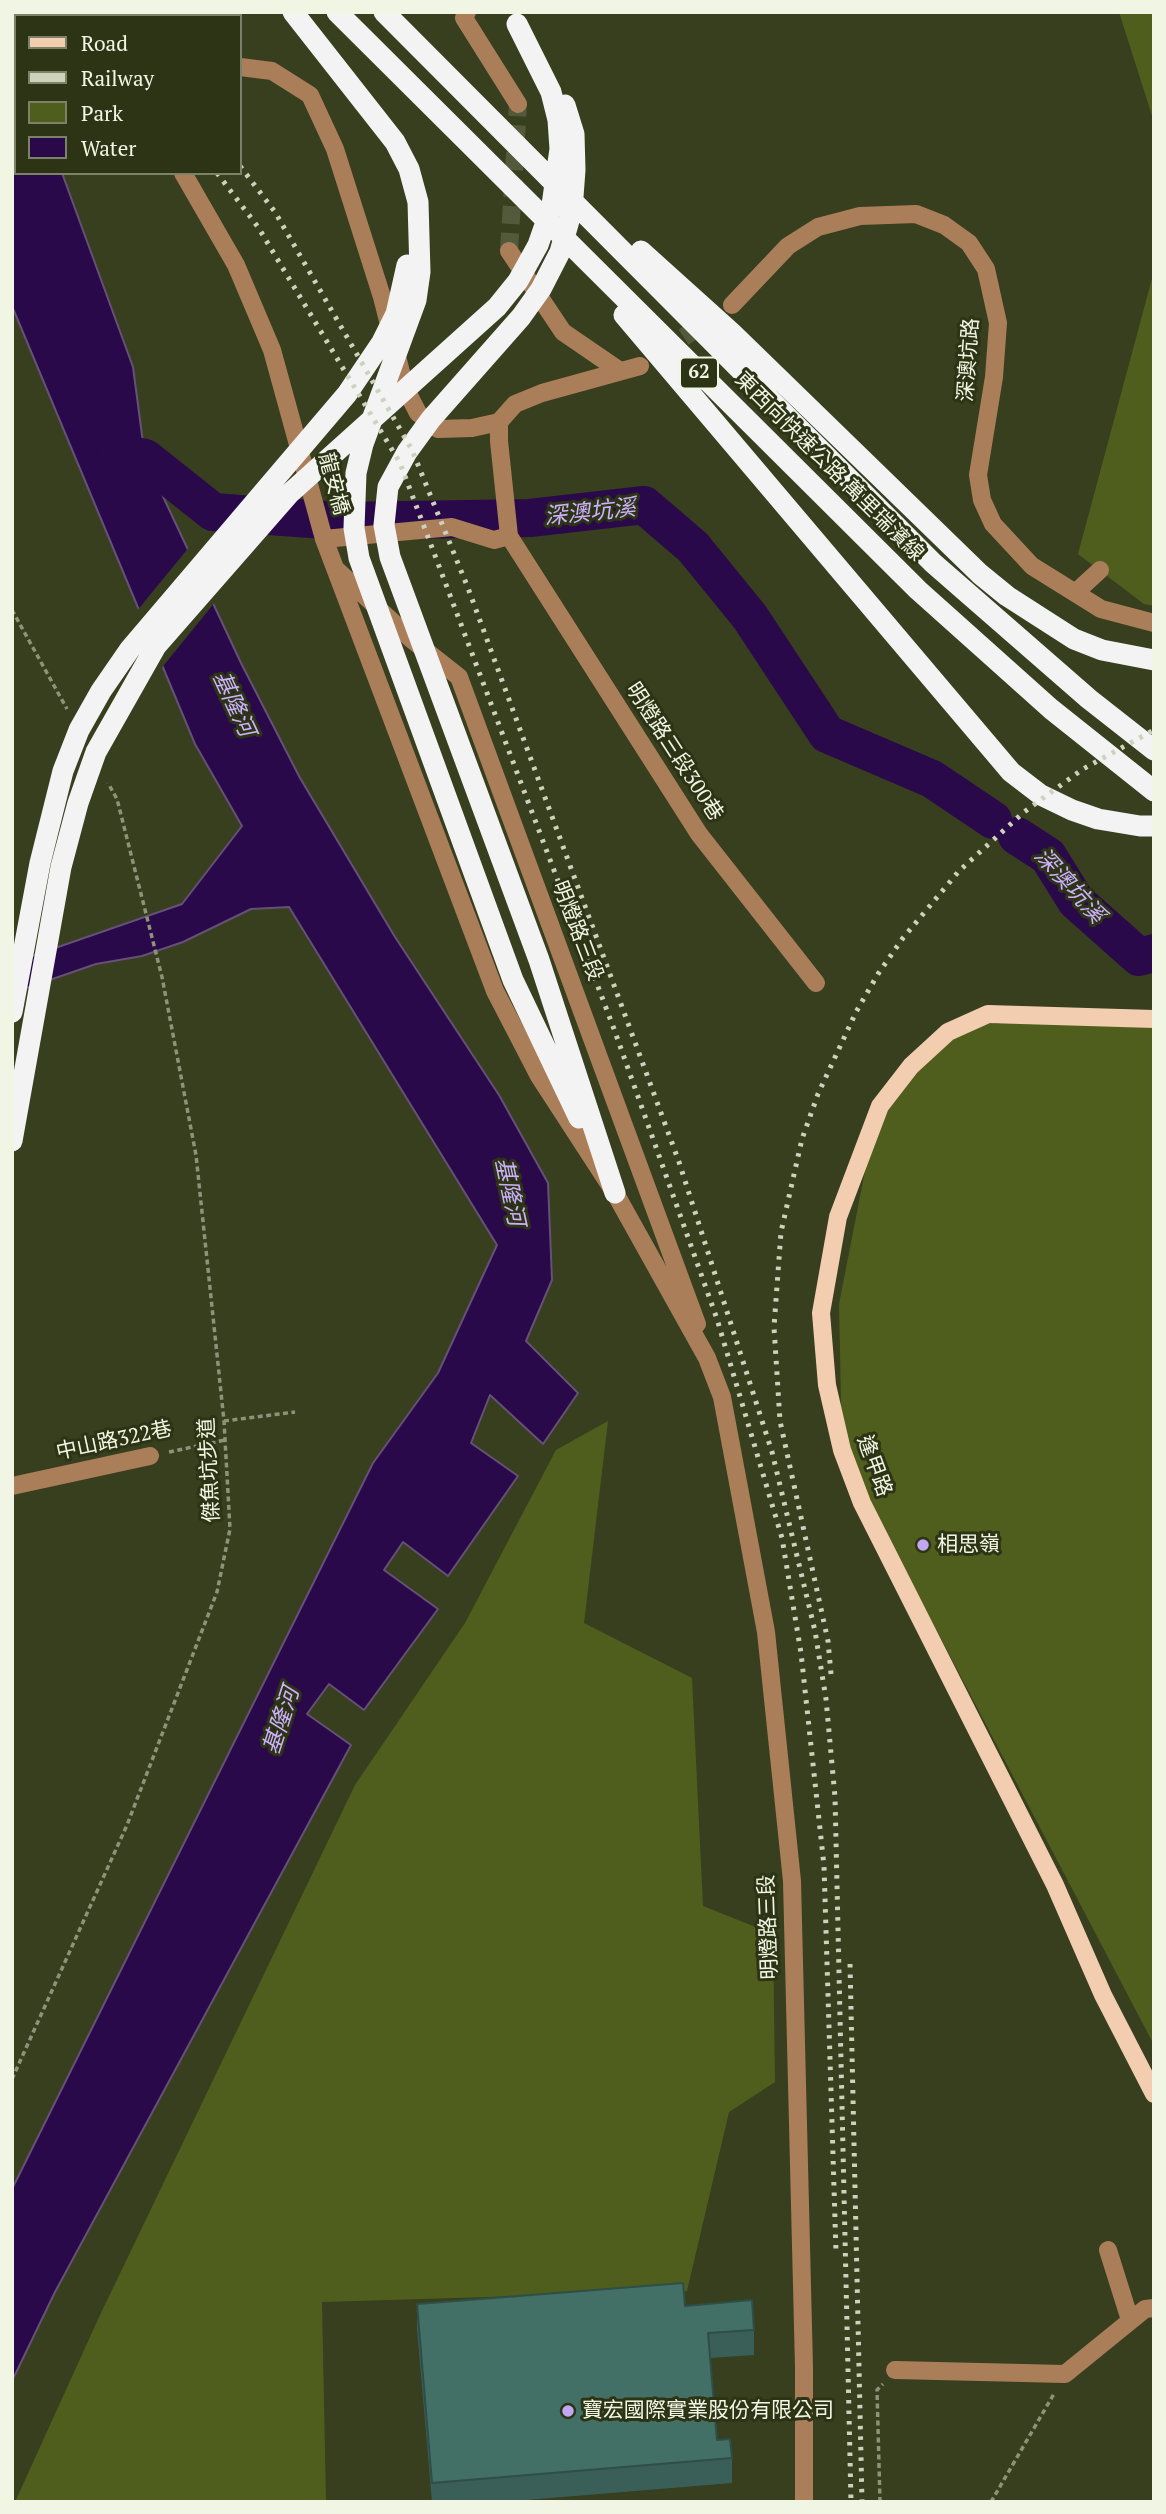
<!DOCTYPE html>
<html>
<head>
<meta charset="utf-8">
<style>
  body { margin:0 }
  #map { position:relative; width:1166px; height:2514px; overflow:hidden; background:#373f1f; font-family:"PT Serif",serif }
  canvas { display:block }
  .frame { position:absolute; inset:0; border:14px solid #f0f6e3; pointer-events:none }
  .legend { position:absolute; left:14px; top:14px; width:228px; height:161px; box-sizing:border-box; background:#2d3415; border:2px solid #7b8267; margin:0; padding:9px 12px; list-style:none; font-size:21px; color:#f0f6e3 }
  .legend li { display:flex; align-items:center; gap:14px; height:35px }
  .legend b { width:35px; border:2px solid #7b8267 }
</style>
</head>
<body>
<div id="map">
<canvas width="1166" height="2514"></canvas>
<div class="frame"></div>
<ul class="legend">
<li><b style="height:9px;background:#f2cdb0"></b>Road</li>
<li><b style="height:9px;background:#ccd2bc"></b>Railway</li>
<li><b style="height:19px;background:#505e1d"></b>Park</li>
<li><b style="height:19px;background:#290949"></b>Water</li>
</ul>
</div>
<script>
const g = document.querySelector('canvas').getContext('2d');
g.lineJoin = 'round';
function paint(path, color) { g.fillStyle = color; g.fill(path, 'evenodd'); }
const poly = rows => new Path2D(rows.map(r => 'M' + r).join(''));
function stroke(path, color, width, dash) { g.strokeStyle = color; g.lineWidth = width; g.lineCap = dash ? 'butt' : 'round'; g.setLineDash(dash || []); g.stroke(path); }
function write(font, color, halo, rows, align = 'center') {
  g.font = font + ' "PT Serif","Noto Sans TC",serif'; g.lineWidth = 6; g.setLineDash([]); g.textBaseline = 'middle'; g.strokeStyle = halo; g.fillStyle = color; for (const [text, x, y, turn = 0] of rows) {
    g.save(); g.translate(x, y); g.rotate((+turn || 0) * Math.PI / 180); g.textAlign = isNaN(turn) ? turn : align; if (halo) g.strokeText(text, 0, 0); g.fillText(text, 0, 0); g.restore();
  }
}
paint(poly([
  [1119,12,1154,12,1154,122],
  [1154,271,1154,606,1144,604,1078,554],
  [1154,1015,1154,2045,842,1450,839,1304,876,1115,950,1026],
  [608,1421,584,1623,692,1678,703,1906,773,1934,775,2082,729,2112,687,2291,322,2302,326,2502,15,2502,100,2315,355,1785,465,1623,556,1450]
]), '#505e1d');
const water = poly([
  [12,55,16,61,16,173,62,173,133,367,145,458,241,663,300,778,395,937,499,1095,548,1183,552,1280,526,1341,578,1393,543,1444,490,1395,471,1443,518,1476,448,1576,403,1542,384,1570,438,1609,364,1710,329,1684,307,1714,351,1745,55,2292,12,2381,12,2189,373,1463,438,1373,497,1245,289,907,251,909,183,942,142,956,96,964,12,993,12,963,182,904,242,826,195,744,12,306,12,55]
]);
paint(water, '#290949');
stroke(water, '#655077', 2);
paint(poly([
  [190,546,216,601,160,670,136,612]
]), '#373f1f');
stroke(poly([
  [115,452,145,458,213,512,339,521,530,518,644,505,693,547,750,617,827,734,932,779,993,820],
  [1017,836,1048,856,1076,901,1139,957,1154,953]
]), '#290949', 38);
stroke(poly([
  [509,251,518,104],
  [661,352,708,321]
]), '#535a3c', 18, [18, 9]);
stroke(poly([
  [12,610,67,709],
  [224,1421,295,1412],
  [169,1452,225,1440],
  [12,2079,127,1825,217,1592,230,1529,224,1421,196,1155,162,977,117,799,108,783],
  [880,2502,877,2390,883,2384],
  [991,2502,1055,2392]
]), '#8c9379', 3.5, [5, 3.5]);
stroke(poly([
  [55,12,58,16],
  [467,12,464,18,518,104],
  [240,67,272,71,310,95,335,149,382,297,405,388,418,413,438,429,472,428,499,422],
  [183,173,236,265,272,350,324,539,495,991,539,1076,615,1193,707,1358,722,1397,766,1632,792,1881,804,2367,804,2502],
  [509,251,563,332,620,371],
  [732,305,788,246,818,227,860,216,916,214,944,225,969,243,986,269,998,323,994,377,978,475,982,500,993,524,1032,566,1101,609,1154,623],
  [509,536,699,834,816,983],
  [509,536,499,441,499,422,515,404,542,393,640,366],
  [324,539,452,527,494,540,509,536],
  [338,571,411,639,459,677,697,1324],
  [1075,593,1100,570],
  [12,1486,150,1456],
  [1108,2250,1130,2320],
  [895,2370,1065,2374,1145,2309,1154,2308]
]), '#aa7e59', 18);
stroke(poly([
  [1154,1019,988,1014,948,1032,911,1066,880,1106,838,1217,821,1313,827,1385,842,1450,862,1503,1055,1885,1103,1995,1154,2094]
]), '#f2cdb0', 18);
stroke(poly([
  [293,12,395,142,409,169,418,202,420,272,416,300,363,444,356,473,354,528,359,558,513,980,579,1118],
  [337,12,918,590,1051,709,1154,791],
  [384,12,933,563,1089,699,1154,750],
  [565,105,574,134,575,170,572,210,560,252,541,289,521,317,431,419,407,452,388,487,384,525,390,557,539,960,615,1193],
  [641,251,732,333,980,574,1007,596,1074,639,1102,650,1154,660],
  [624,315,1011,772,1041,795,1072,810,1098,819,1140,826,1154,826],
  [12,1012,40,863,63,771,79,730,101,691,130,649,347,394,382,342,396,314,407,265],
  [12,1141,61,867,78,803,96,752,156,646,289,494,497,307,518,281,538,245,552,205,560,149,558,120,551,92,517,24]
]), '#f3f3f3', 21);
stroke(poly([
  [80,12,83,16],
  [114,12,117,16],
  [240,166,275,212,412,450,468,588,679,1162,772,1452,815,1631,826,1699,835,1797,851,2502],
  [217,173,258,227,400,463,614,1029,717,1319,782,1538,801,1653,824,1866,836,2252],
  [831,1674,828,1641,780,1421,774,1327,781,1232,802,1139,818,1094,856,1012,878,974,903,938,959,871,1024,812,1083,769,1154,730],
  [850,1964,862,2502]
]), '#ccd2bc', 5, [3.5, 7]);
paint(poly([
  [417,2304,685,2306,754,2330,754,2355,710,2358,717,2440,732,2458,732,2483,502,2502,432,2502,417,2329]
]), '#395f58');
const building = poly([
  [683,2283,685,2306,752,2300,754,2330,708,2333,717,2440,730,2439,732,2458,432,2483,417,2304,683,2283]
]);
paint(building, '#426f66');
stroke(building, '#2e4e47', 2);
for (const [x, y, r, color] of [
  [923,1545,7,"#c2a7f2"],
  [568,2411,7,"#c2a7f2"]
]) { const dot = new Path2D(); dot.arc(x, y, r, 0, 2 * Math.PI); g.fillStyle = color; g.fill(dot); stroke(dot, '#2d3415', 2.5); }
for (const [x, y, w] of [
  [699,373,38]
]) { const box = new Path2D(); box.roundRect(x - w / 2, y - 15.5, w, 31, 5); g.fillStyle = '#2d3415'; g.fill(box); stroke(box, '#f0f6e3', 2); }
write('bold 19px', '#f0f6e3', null, [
  ["62",699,373]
]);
write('21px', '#f0f6e3', '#2d3415', [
  ["深澳坑路",969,360,-86],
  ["東西向快速公路 萬里瑞濱線",829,467,45],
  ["龍安橋",333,484,75],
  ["明燈路三段300巷",674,752,57],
  ["明燈路三段",577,931,69],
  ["中山路322巷",114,1441,-12],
  ["逢甲路",874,1466,70],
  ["傑魚坑步道",210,1470,-93],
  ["明燈路三段",769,1927,-92]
]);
write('21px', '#f0f6e3', '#2d3415', [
  ["相思嶺",937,1545],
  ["寶宏國際實業股份有限公司",582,2411]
], 'left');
write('italic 23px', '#ccb1fe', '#2d3415', [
  ["深澳坑溪",590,513,-6],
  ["基隆河",233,704,65],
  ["深澳坑溪",1069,886,48],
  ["基隆河",509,1192,78],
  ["基隆河",282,1721,-72]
]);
</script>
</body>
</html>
